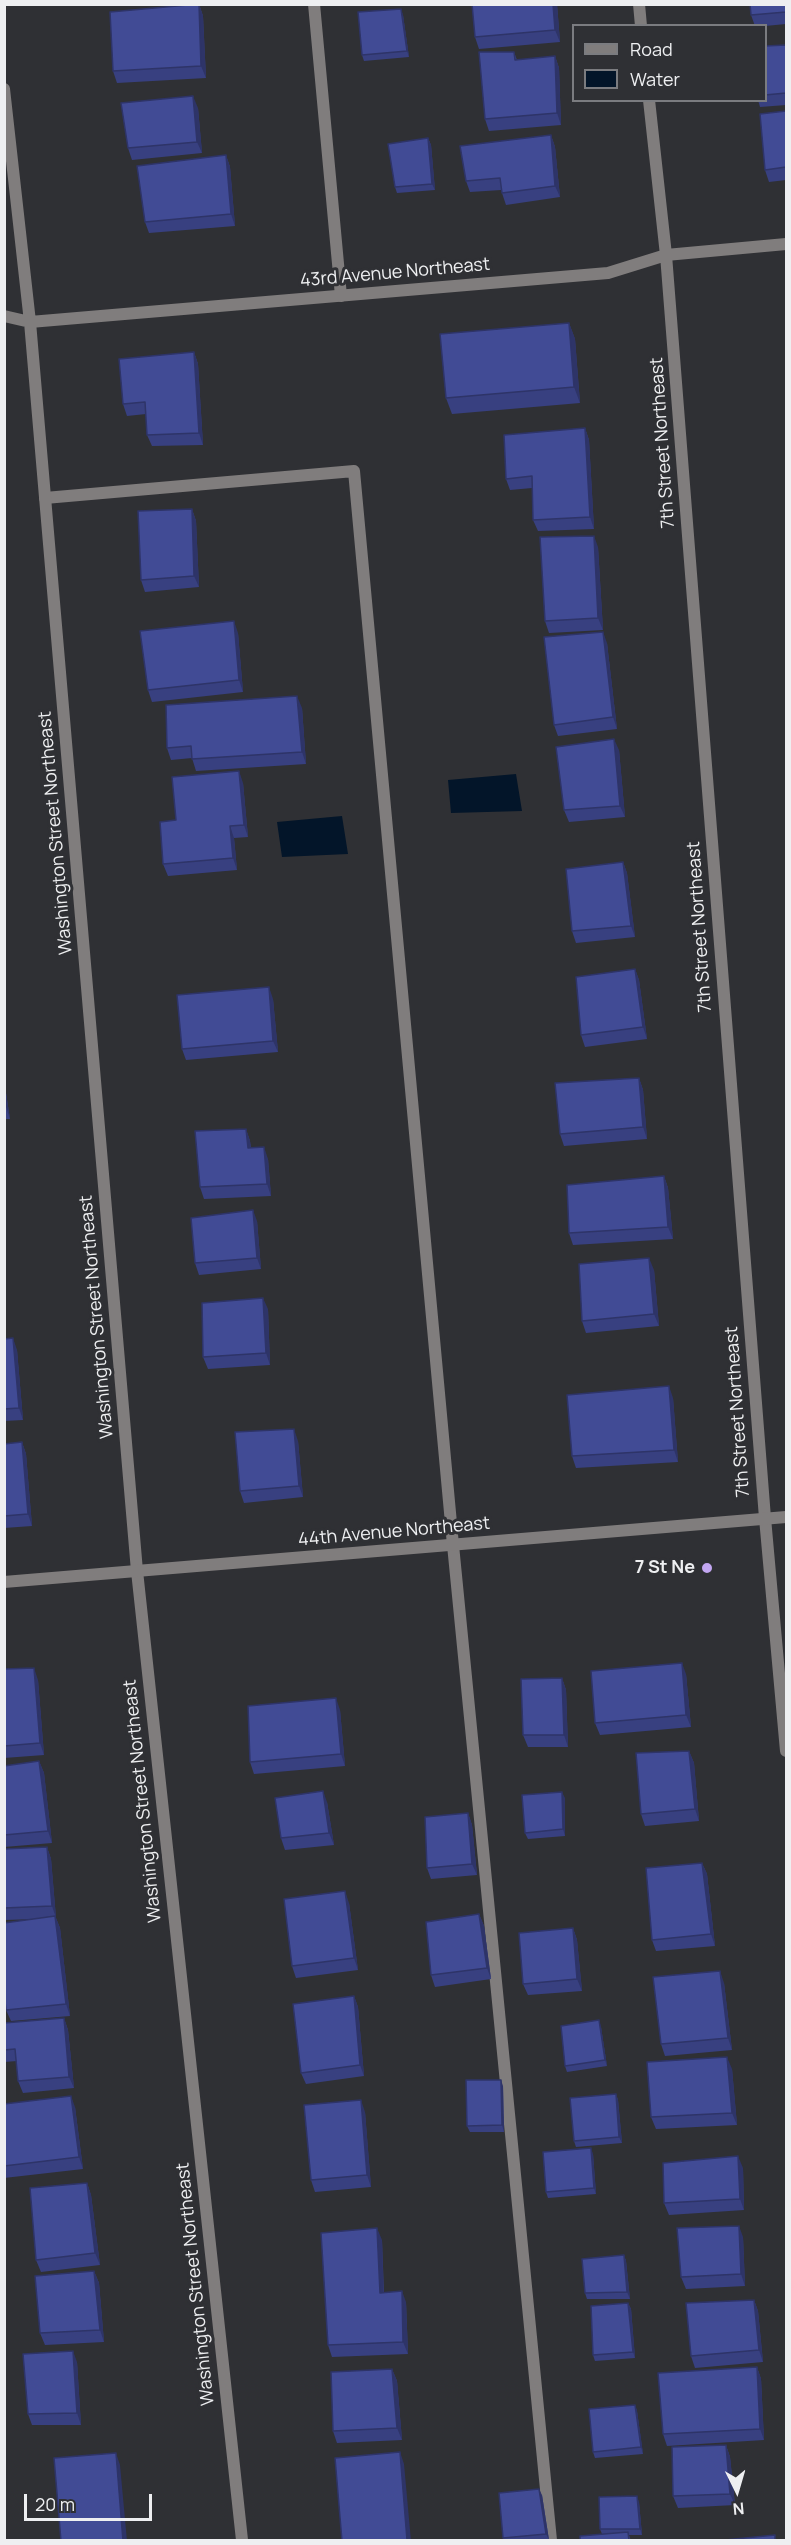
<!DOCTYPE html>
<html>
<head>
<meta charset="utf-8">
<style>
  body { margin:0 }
  #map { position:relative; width:791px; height:2545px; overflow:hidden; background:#2f3034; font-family:Manrope,sans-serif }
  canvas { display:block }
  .frame { position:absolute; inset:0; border:6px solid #eeeff1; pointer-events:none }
  .legend { position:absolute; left:572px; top:24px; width:195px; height:78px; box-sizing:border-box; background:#2f3034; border:2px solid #7b7c80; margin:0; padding:8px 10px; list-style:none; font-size:18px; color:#eeeff1 }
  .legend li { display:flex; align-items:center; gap:12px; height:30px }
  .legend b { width:30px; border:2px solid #7b7c80 }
  .north { position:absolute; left:707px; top:2461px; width:60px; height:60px; -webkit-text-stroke:4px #2f3034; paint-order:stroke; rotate:175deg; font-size:16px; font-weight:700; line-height:24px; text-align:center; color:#eeeff1 }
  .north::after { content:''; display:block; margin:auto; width:21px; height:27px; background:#eeeff1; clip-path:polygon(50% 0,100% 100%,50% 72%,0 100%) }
  .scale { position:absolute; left:24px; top:2494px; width:128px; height:27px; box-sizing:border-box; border:3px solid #eeeff1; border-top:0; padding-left:8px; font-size:18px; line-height:21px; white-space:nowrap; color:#eeeff1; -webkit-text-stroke:4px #2f3034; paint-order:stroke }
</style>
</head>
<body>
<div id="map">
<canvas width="791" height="2545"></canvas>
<div class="frame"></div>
<ul class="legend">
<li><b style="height:8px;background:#807d7d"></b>Road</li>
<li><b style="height:16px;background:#031529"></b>Water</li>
</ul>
<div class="north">N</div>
<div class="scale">20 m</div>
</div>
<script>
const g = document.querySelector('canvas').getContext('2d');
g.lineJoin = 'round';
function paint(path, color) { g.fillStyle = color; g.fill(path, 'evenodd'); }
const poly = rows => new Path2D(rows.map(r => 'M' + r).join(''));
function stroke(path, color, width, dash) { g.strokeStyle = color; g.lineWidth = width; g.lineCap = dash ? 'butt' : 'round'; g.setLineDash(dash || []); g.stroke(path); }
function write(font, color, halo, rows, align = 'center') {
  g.font = font + ' Manrope,sans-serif'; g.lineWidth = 6; g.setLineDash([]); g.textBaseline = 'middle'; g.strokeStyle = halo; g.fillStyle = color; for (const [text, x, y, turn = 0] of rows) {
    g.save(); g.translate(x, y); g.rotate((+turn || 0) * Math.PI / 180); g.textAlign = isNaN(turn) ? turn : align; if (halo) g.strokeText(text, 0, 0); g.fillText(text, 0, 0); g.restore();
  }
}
paint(poly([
  [516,774,522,811,451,813,448,780],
  [342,816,348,854,282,857,277,822]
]), '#031529');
stroke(poly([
  [314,4,341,296],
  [45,498,354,471,453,1545,551,2540]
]), '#807d7d', 12);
stroke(poly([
  [639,4,641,26],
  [4,89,30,322,137,1571,242,2540],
  [649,100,666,255,765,1518,786,1751],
  [4,316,30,322,608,273,666,255,786,244]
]), '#807d7d', 12);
stroke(poly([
  [4,1582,786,1517]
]), '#807d7d', 12);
paint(poly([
  [199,4,203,16,206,78,117,83,113,71],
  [472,4,557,4,560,42,479,49,475,37],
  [786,4,786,24,765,26,755,26,751,15],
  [403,15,409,57,364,61,362,55],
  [786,45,786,105,760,107,758,100,765,100,765,46],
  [514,52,517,60,555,56,559,68,561,125,489,131,485,119],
  [198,108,202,153,132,160,128,148],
  [786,111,786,180,769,182,765,170],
  [551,135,555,147,560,197,506,205,501,190,470,192,466,181],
  [428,138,431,145,435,190,397,193,395,187],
  [226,155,230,167,235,226,149,233,145,222],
  [569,323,575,339,580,403,452,414,446,398],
  [194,352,198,364,203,445,152,446,147,435,146,414,127,416,123,404],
  [585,428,589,440,594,529,538,531,533,520,532,488,510,490,506,479],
  [192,509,196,521,199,587,145,592,141,580],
  [598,547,603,630,549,633,545,621],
  [238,633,243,692,152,702,148,690],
  [607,643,617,729,558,736,554,725],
  [302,708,306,764,196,771,192,758,171,760,167,748],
  [619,750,625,817,569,822,564,810],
  [243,783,248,837,234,838,237,870,168,876,163,864,176,820],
  [623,862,627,873,635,937,576,943,572,931],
  [635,969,639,980,647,1039,585,1047,581,1035],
  [273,999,278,1052,186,1060,182,1049],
  [639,1078,643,1090,647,1139,564,1146,560,1134],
  [4,1080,10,1119,4,1119],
  [246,1129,250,1141,251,1148,268,1159,271,1196,204,1199,200,1187],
  [664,1176,668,1188,673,1239,573,1245,569,1233],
  [257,1221,261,1269,199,1275,195,1263],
  [654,1270,659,1326,586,1333,582,1321],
  [268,1309,270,1365,208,1369,203,1357],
  [4,1339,17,1350,23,1420,4,1421],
  [673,1398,678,1462,576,1468,572,1456],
  [298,1441,303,1497,244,1503,240,1491],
  [22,1442,26,1454,32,1526,4,1528,4,1444],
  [4,1669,38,1680,44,1755,4,1758],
  [686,1674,691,1727,600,1735,595,1723],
  [562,1678,566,1690,568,1747,528,1747,523,1735],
  [340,1710,345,1766,254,1774,250,1762],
  [689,1751,694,1763,699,1821,645,1826,641,1814],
  [39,1761,44,1773,52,1843,4,1847,4,1766],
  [565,1798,565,1836,528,1839,525,1833],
  [327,1802,334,1845,285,1850,281,1838],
  [468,1813,472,1825,477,1875,431,1879,427,1868],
  [47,1847,51,1859,56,1918,60,1928,70,2016,11,2021,6,2010,38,1919,4,1920,4,1849],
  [702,1863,707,1874,715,1946,656,1951,652,1940],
  [349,1903,358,1970,296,1978,292,1966],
  [479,1914,484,1926,491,1979,435,1987,431,1975],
  [573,1928,577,1940,582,1991,528,1995,523,1984],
  [724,1983,732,2050,665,2056,661,2044],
  [354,1996,358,2007,364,2076,306,2084,301,2073],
  [64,2018,68,2030,74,2088,23,2093,18,2081,17,2061,4,2062,4,2023],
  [601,2027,607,2066,567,2072,565,2066],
  [732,2069,737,2125,656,2129,651,2117],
  [503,2086,504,2132,470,2132,467,2126],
  [616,2094,618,2100,622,2143,576,2147,574,2141],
  [4,2104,75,2107,83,2169,4,2178],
  [365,2112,371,2187,315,2192,311,2180],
  [593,2154,596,2194,548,2198,546,2192],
  [743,2168,744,2210,669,2215,664,2203],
  [87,2183,91,2195,100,2265,41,2272,36,2260],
  [743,2237,745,2286,686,2289,681,2277],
  [382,2240,384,2292,406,2302,408,2354,332,2357,328,2345],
  [624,2255,626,2261,630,2299,587,2299,585,2293],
  [94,2271,99,2283,104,2342,45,2345,40,2333],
  [754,2300,758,2311,763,2362,695,2368,691,2356],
  [628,2303,631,2309,635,2358,595,2361,593,2355],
  [77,2362,81,2425,32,2425,28,2414],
  [757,2367,761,2379,764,2440,667,2446,663,2434],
  [392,2369,397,2381,402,2440,337,2443,333,2431],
  [635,2405,637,2411,643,2454,595,2458,593,2452],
  [726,2445,730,2457,735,2505,678,2508,673,2496],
  [542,2495,549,2540,504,2541,503,2538],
  [639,2502,642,2535,629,2535,631,2541,602,2534,600,2529]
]), '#384080');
paint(poly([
  [199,4,203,16,206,78,201,66],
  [553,4,557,4,560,42,555,30],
  [401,9,403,15,409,57,407,51],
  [555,56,559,68,561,125,557,113],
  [193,96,198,108,202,153,197,142],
  [551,135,555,147,560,197,555,186],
  [428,138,431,145,435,190,432,184],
  [226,155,230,167,235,226,231,214],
  [569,323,575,339,580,403,574,387],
  [194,352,198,364,203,445,199,433],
  [585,428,589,440,594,529,590,517],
  [192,509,196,521,199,587,194,576],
  [594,536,598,547,603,630,598,618],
  [234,621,238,633,243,692,239,680],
  [603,632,607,643,617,729,613,717],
  [297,696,302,708,306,764,302,752],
  [614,739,619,750,625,817,620,806],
  [239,771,243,783,248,837,244,825],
  [230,826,234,838,237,870,233,858],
  [623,862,627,873,635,937,631,926],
  [635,969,639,980,647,1039,643,1027],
  [269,987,273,999,278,1052,273,1041],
  [639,1078,643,1090,647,1139,643,1127],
  [4,1080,10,1119,6,1107,4,1096],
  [246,1129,250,1141,252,1160,248,1148],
  [264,1147,268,1159,271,1196,267,1184],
  [664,1176,668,1188,673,1239,668,1227],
  [253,1210,257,1221,261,1269,257,1258],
  [649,1258,654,1270,659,1326,654,1314],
  [263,1298,268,1309,270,1365,266,1353],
  [13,1338,17,1350,23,1420,19,1408],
  [669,1386,673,1398,678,1462,674,1450],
  [294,1429,298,1441,303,1497,299,1486],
  [22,1442,26,1454,32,1526,28,1514],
  [682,1663,686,1674,691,1727,686,1715],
  [34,1668,38,1680,44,1755,40,1743],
  [562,1678,566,1690,568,1747,564,1735],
  [336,1698,340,1710,345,1766,341,1754],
  [689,1751,694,1763,699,1821,695,1809],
  [39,1761,44,1773,52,1843,48,1831],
  [323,1791,327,1802,334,1845,329,1833],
  [562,1792,565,1798,565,1836,563,1829],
  [468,1813,472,1825,477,1875,472,1864],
  [47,1847,51,1859,56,1918,52,1906],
  [702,1863,707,1874,715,1946,711,1934],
  [345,1891,349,1903,358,1970,354,1958],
  [479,1914,484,1926,491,1979,487,1968],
  [55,1916,60,1928,70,2016,66,2004],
  [573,1928,577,1940,582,1991,577,1979],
  [720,1971,724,1983,732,2050,728,2038],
  [354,1996,358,2007,364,2076,360,2065],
  [64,2018,68,2030,74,2088,69,2077],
  [599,2020,601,2027,607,2066,605,2060],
  [727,2057,732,2069,737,2125,732,2113],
  [501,2080,503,2086,504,2132,502,2125],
  [616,2094,618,2100,622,2143,619,2137],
  [71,2096,75,2107,83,2169,79,2157],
  [361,2100,365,2112,371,2187,367,2175],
  [591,2148,593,2154,596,2194,594,2188],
  [738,2156,743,2168,744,2210,740,2199],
  [87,2183,91,2195,100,2265,95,2253],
  [739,2226,743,2237,745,2286,741,2274],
  [377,2228,382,2240,384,2304,380,2293],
  [624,2255,626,2261,630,2299,627,2292],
  [94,2271,99,2283,104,2342,100,2330],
  [402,2291,406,2302,408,2354,403,2342],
  [754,2300,758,2311,763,2362,759,2350],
  [628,2303,631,2309,635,2358,633,2352],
  [73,2351,77,2362,81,2425,77,2413],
  [757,2367,761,2379,764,2440,760,2429],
  [392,2369,397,2381,402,2440,397,2428],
  [635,2405,637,2411,643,2454,641,2447],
  [726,2445,730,2457,735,2505,730,2494],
  [400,2452,404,2464,411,2541,407,2540],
  [116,2453,120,2465,127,2541,123,2541],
  [539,2489,542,2495,549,2540,546,2534],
  [637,2496,639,2502,642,2535,640,2529]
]), '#2e3468');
const building = poly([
  [199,4,201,66,113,71,110,12,199,4],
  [472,4,553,4,555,30,475,37,472,4],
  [750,4,786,4,786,12,751,15,750,4],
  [401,9,407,51,362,55,358,12,401,9],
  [786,45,786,93,765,95,765,46,786,45],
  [479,52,514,52,515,60,555,56,557,113,485,119,479,52],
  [193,96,197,142,128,148,121,103,193,96],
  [786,111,786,167,765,170,760,114,786,111],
  [551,135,555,186,502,193,500,178,466,181,460,146,551,135],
  [428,138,432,184,395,187,388,144,428,138],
  [226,155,231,214,145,222,137,166,226,155],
  [569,323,574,387,446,398,440,334,569,323],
  [194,352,199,433,147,435,145,402,123,404,119,359,194,352],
  [585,428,590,517,533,520,532,476,506,479,504,435,585,428],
  [192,509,194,576,141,580,138,511,192,509],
  [594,536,598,618,545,621,540,537,594,536],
  [234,621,239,680,148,690,140,631,234,621],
  [603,632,613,717,554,725,544,637,603,632],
  [297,696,302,752,192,759,191,746,167,748,166,705,297,696],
  [614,739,620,806,564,810,556,747,614,739],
  [239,771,244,825,230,826,233,858,163,864,160,822,176,820,172,777,239,771],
  [623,862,631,926,572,931,566,869,623,862],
  [635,969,643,1027,581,1035,576,977,635,969],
  [269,987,273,1041,182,1049,177,995,269,987],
  [639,1078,643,1127,560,1134,555,1083,639,1078],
  [246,1129,248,1148,264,1147,267,1184,200,1187,195,1131,246,1129],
  [664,1176,668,1227,569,1233,567,1185,664,1176],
  [253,1210,257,1258,195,1263,191,1218,253,1210],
  [649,1258,654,1314,582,1321,579,1264,649,1258],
  [263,1298,266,1353,203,1357,202,1303,263,1298],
  [13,1338,19,1408,4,1409,4,1339,13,1338],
  [669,1386,674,1450,572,1456,567,1395,669,1386],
  [294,1429,299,1486,240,1491,235,1432,294,1429],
  [22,1442,28,1514,4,1516,4,1444,22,1442],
  [682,1663,686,1715,595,1723,591,1671,682,1663],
  [34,1668,40,1743,4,1746,4,1669,34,1668],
  [562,1678,564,1735,523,1735,521,1679,562,1678],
  [336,1698,341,1754,250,1762,248,1706,336,1698],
  [689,1751,695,1809,641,1814,636,1753,689,1751],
  [39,1761,48,1831,4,1835,4,1766,39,1761],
  [323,1791,329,1833,281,1838,275,1798,323,1791],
  [562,1792,563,1829,525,1833,522,1795,562,1792],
  [468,1813,472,1864,427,1868,425,1817,468,1813],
  [47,1847,52,1906,4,1908,4,1849,47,1847],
  [702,1863,711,1934,652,1940,646,1868,702,1863],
  [345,1891,354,1958,292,1966,284,1899,345,1891],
  [479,1914,487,1968,431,1975,426,1922,479,1914],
  [55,1916,66,2004,6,2010,4,1993,4,1923,55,1916],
  [573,1928,577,1979,523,1984,519,1933,573,1928],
  [720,1971,728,2038,661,2044,653,1977,720,1971],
  [354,1996,360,2065,301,2073,293,2004,354,1996],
  [64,2018,69,2077,18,2081,15,2049,4,2050,4,2023,64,2018],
  [599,2020,605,2060,565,2066,561,2026,599,2020],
  [727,2057,732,2113,651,2117,647,2062,727,2057],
  [466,2080,501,2080,502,2125,467,2126,466,2080],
  [616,2094,619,2137,574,2141,570,2098,616,2094],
  [71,2096,79,2157,4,2166,4,2104,71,2096],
  [361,2100,367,2175,311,2180,304,2105,361,2100],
  [591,2148,594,2188,546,2192,543,2152,591,2148],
  [738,2156,740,2199,664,2203,663,2163,738,2156],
  [87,2183,95,2253,36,2260,30,2188,87,2183],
  [739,2226,741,2274,681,2277,677,2228,739,2226],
  [377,2228,380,2293,402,2291,403,2342,328,2345,321,2233,377,2228],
  [624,2255,627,2292,585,2293,582,2259,624,2255],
  [94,2271,100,2330,40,2333,35,2276,94,2271],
  [754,2300,759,2350,691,2356,686,2303,754,2300],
  [628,2303,633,2352,593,2355,591,2306,628,2303],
  [73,2351,77,2413,28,2414,23,2354,73,2351],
  [757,2367,760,2429,663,2434,658,2373,757,2367],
  [392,2369,397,2428,333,2431,331,2372,392,2369],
  [635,2405,641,2447,593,2452,589,2409,635,2405],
  [726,2445,730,2494,673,2496,672,2447,726,2445],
  [400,2452,407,2540,342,2541,335,2458,400,2452],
  [116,2453,123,2541,61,2541,54,2458,116,2453],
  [539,2489,546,2534,503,2538,499,2493,539,2489],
  [637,2496,640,2529,600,2529,599,2497,637,2496],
  [628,2532,629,2541,580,2541,580,2536,628,2532],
  [775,2535,775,2541,715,2541,775,2535]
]);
paint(building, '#414b95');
stroke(building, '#2e3468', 1.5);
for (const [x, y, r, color] of [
  [707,1568,6,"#c3a7f2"]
]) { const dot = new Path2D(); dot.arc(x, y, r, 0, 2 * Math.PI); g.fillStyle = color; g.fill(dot); stroke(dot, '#2f3034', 2); }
write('18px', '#eeeff1', '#2f3034', [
  ["43rd Avenue Northeast",395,273,-5],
  ["7th Street Northeast",663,443,-94],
  ["Washington Street Northeast",56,833,-95],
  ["7th Street Northeast",700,927,-94],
  ["Washington Street Northeast",97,1317,-95],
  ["7th Street Northeast",738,1412,-94],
  ["44th Avenue Northeast",394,1532,-5],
  ["Washington Street Northeast",143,1801,-96],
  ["Washington Street Northeast",196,2284,-96]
]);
write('bold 18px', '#eeeff1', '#2f3034', [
  ["7 St Ne",695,1568]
], 'right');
</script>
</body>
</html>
